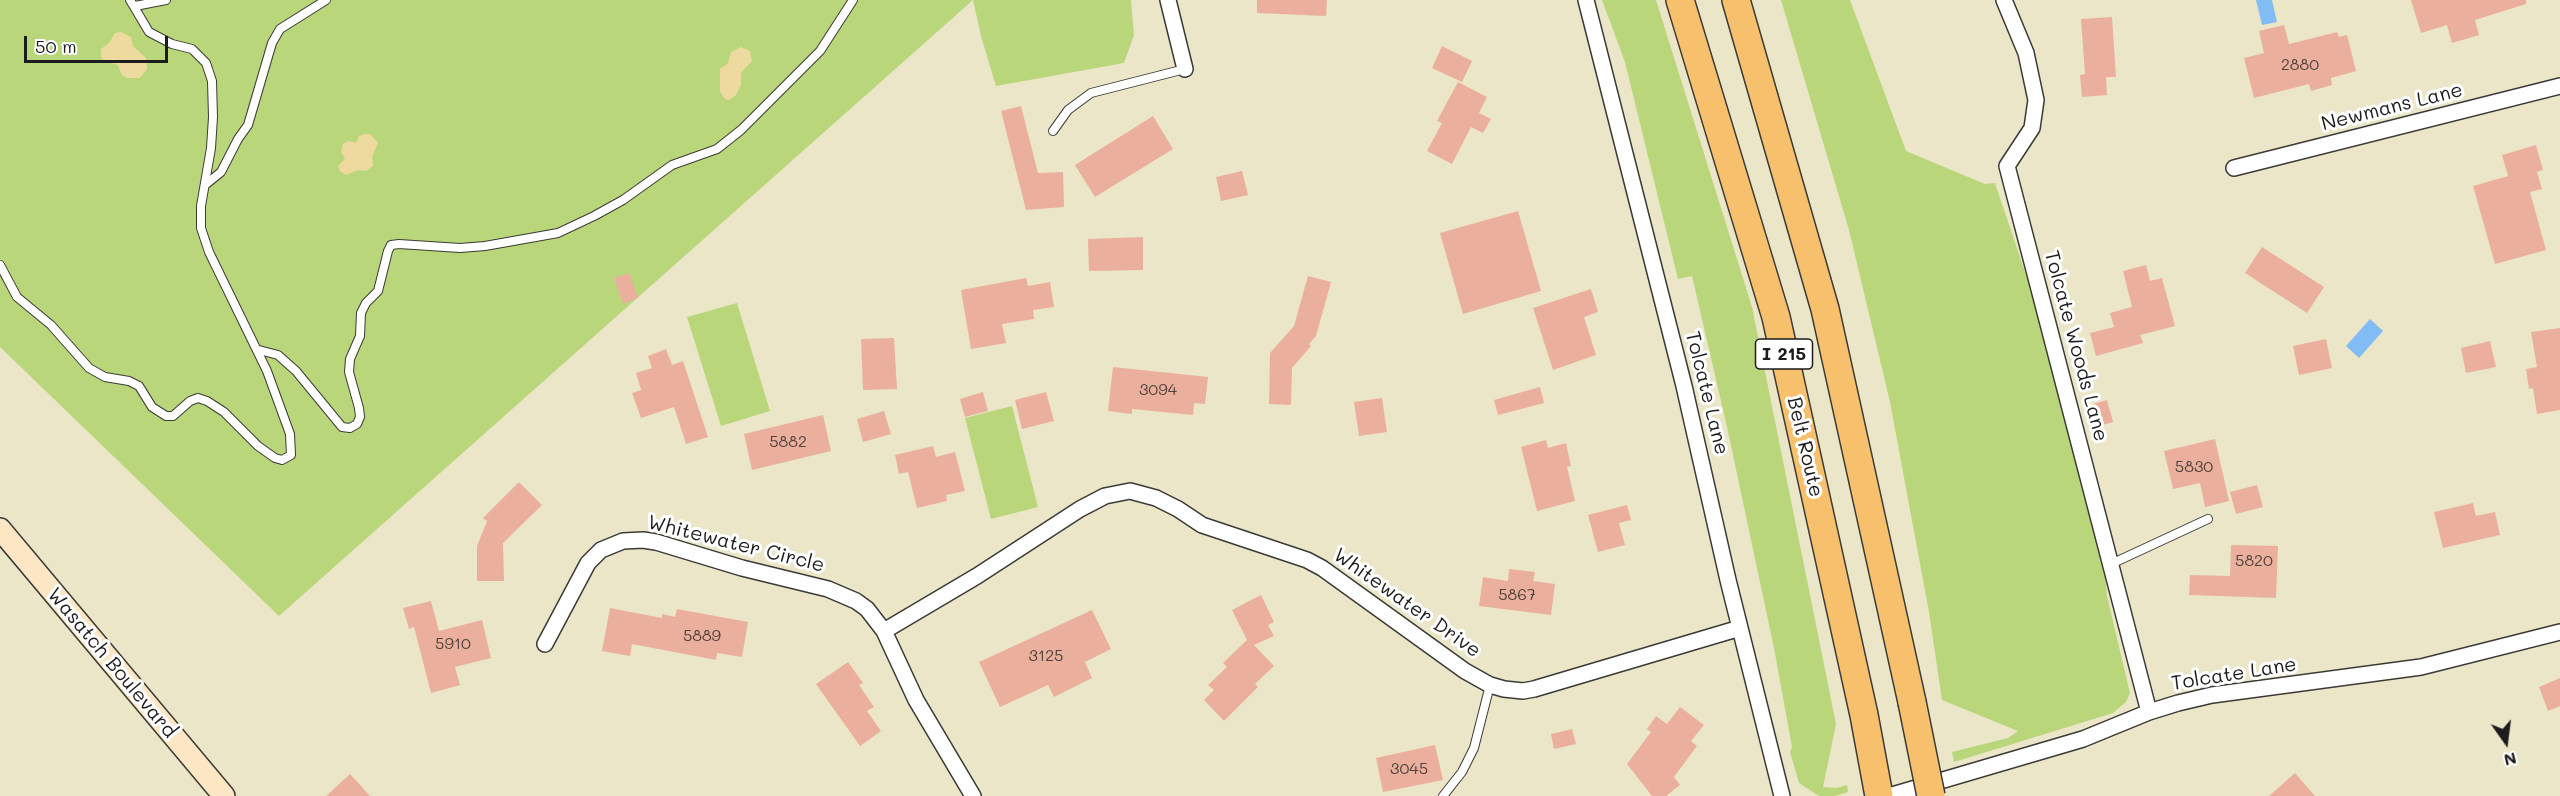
<!DOCTYPE html>
<html>
<head>
<meta charset="utf-8">
<style>
  body { margin:0 }
  #map { position:relative; width:2560px; height:796px; overflow:hidden; background:#ebe6c8; font-family:Mali,sans-serif }
  canvas { display:block }
  .north { position:absolute; left:2476px; top:712px; width:60px; height:60px; -webkit-text-stroke:4px #fff; paint-order:stroke; rotate:166deg; font-size:16px; font-weight:700; line-height:24px; text-align:center; color:#1c1c1c }
  .north::after { content:''; display:block; margin:auto; width:21px; height:27px; background:#1c1c1c; clip-path:polygon(50% 0,100% 100%,50% 72%,0 100%) }
  .scale { position:absolute; left:24px; top:36px; width:144px; height:27px; box-sizing:border-box; border:3px solid #1c1c1c; border-top:0; padding-left:8px; font-size:18px; line-height:21px; white-space:nowrap; color:#1c1c1c; -webkit-text-stroke:4px #fff; paint-order:stroke }
</style>
</head>
<body>
<div id="map">
<canvas width="2560" height="796"></canvas>
<div class="north">N</div>
<div class="scale">50 m</div>
</div>
<script>
const g = document.querySelector('canvas').getContext('2d');
g.lineJoin = 'round';
function paint(path, color) { g.fillStyle = color; g.fill(path, 'evenodd'); }
const poly = rows => new Path2D(rows.map(r => 'M' + r).join(''));
function stroke(path, color, width, dash) { g.strokeStyle = color; g.lineWidth = width; g.lineCap = dash ? 'butt' : 'round'; g.setLineDash(dash || []); g.stroke(path); }
function write(font, color, halo, rows, align = 'center') {
  g.font = font + ' Mali,sans-serif'; g.lineWidth = 6; g.setLineDash([]); g.textBaseline = 'middle'; g.strokeStyle = halo; g.fillStyle = color; for (const [text, x, y, turn = 0] of rows) {
    g.save(); g.translate(x, y); g.rotate((+turn || 0) * Math.PI / 180); g.textAlign = isNaN(turn) ? turn : align; if (halo) g.strokeText(text, 0, 0); g.fillText(text, 0, 0); g.restore();
  }
}
paint(poly([
  [0,0,1131,0,1134,35,1124,63,996,86,981,36,973,0,279,616,0,347],
  [1602,0,1656,0,1752,307,1836,724,1823,787,1836,788,1847,785,1848,792,1835,796,1819,796,1799,783,1790,752,1792,747,1774,648,1727,427,1692,276,1678,279,1625,62],
  [1781,0,1850,0,1906,151,1985,184,1995,183,2029,284,2105,573,2107,596,2130,693,2126,702,2113,713,1954,762,1952,752,2008,738,2018,731,1942,700,1929,612,1890,402,1849,230],
  [737,303,770,411,721,426,687,317],
  [1012,406,1038,507,991,519,965,418]
]), '#bad67b');
paint(poly([
  [121,32,131,37,133,46,146,58,147,69,140,78,127,78,122,75,118,65,105,61,101,57,101,49,109,43,115,33],
  [741,47,750,51,752,61,741,73,741,85,736,95,729,100,725,99,720,92,720,69,728,63,731,52],
  [365,134,370,134,378,143,372,157,373,166,366,171,358,170,346,175,340,171,338,166,345,159,341,152,343,144,348,141,356,143,359,136]
]), '#eeda9e');
paint(poly([
  [2256,0,2272,0,2277,22,2262,25],
  [2370,319,2383,331,2359,358,2346,346]
]), '#82bcf4');
paint(poly([
  [1257,0,1327,0,1326,16,1257,13],
  [2411,0,2526,0,2526,4,2475,20,2479,35,2452,43,2447,25,2421,33],
  [2112,17,2116,77,2106,77,2107,95,2082,97,2080,75,2085,74,2081,19],
  [2284,25,2289,44,2337,32,2339,37,2347,35,2356,71,2331,78,2332,85,2311,91,2309,84,2254,98,2244,58,2264,53,2259,31],
  [1442,46,1472,61,1462,82,1432,68],
  [1458,82,1487,97,1479,113,1491,119,1483,133,1471,127,1452,164,1427,151,1442,123,1437,121],
  [1021,106,1038,173,1063,172,1064,207,1026,210,1001,111],
  [1153,116,1173,149,1095,197,1075,165],
  [2536,145,2543,170,2537,172,2542,189,2530,192,2546,250,2495,264,2473,186,2508,176,2502,155],
  [1242,171,1248,195,1221,201,1216,177],
  [1518,211,1541,291,1463,314,1440,233],
  [1143,237,1143,270,1089,271,1088,239],
  [2262,247,2324,287,2307,313,2245,273],
  [2146,265,2150,281,2162,278,2175,326,2140,335,2143,343,2096,356,2090,333,2114,327,2110,313,2132,307,2123,271],
  [629,273,638,298,623,304,614,278],
  [1308,276,1331,282,1316,336,1309,344,1311,346,1292,368,1291,405,1269,404,1270,353,1294,326],
  [1026,278,1028,286,1050,282,1054,307,1033,310,1034,319,1002,324,1006,343,971,349,961,290],
  [1591,289,1598,312,1584,317,1596,355,1553,370,1533,308],
  [2560,328,2560,410,2537,414,2533,388,2529,389,2526,369,2537,367,2531,332],
  [894,338,897,389,863,390,861,339],
  [2326,339,2332,368,2299,375,2293,346],
  [2490,341,2496,367,2466,373,2461,348],
  [666,349,672,365,683,361,708,437,686,444,674,407,641,418,632,393,641,390,636,373,652,368,648,356],
  [1113,367,1208,377,1205,404,1194,403,1193,415,1132,409,1132,414,1108,411],
  [1540,387,1544,403,1498,415,1494,400],
  [983,392,988,411,965,417,960,399],
  [1046,392,1054,421,1022,429,1015,400],
  [1382,398,1387,432,1359,436,1354,402],
  [2107,400,2113,422,2099,426,2093,404],
  [884,411,891,434,863,442,857,419],
  [823,415,831,451,752,470,744,434],
  [2215,439,2229,501,2205,507,2200,483,2173,489,2164,451],
  [1546,440,1548,448,1566,443,1571,466,1567,467,1575,501,1537,511,1521,447],
  [933,446,936,457,955,452,965,491,946,495,947,501,917,508,908,472,899,474,895,455],
  [519,482,542,505,503,543,504,581,477,581,477,546,487,521,483,518],
  [2257,485,2263,507,2236,514,2230,492],
  [2473,503,2476,516,2495,512,2500,535,2443,548,2434,512],
  [1627,505,1631,520,1619,523,1625,545,1598,552,1588,515],
  [2231,545,2278,546,2276,598,2189,595,2190,575,2230,576],
  [1509,569,1535,572,1533,581,1555,584,1551,615,1479,606,1483,577,1508,581],
  [1261,595,1274,622,1268,625,1274,636,1254,645,1274,666,1255,684,1258,687,1224,721,1204,700,1214,690,1208,685,1227,667,1223,663,1247,640,1232,610],
  [431,601,439,631,482,620,491,658,455,667,460,685,431,693,414,627,409,629,403,608],
  [610,608,662,618,662,614,675,617,677,609,748,622,742,657,717,653,716,660,632,644,630,656,602,651],
  [1092,610,1111,649,1085,662,1092,678,1054,697,1048,685,1000,707,979,662],
  [848,662,863,683,859,685,874,707,867,711,881,731,860,746,816,684],
  [2560,678,2560,706,2548,711,2539,687],
  [1680,707,1704,725,1691,741,1697,746,1674,777,1680,785,1666,796,1652,796,1627,764,1651,732,1647,729,1656,716,1667,724],
  [1572,729,1576,744,1554,749,1551,734],
  [1435,745,1443,780,1383,792,1376,758],
  [2295,773,2315,796,2269,796],
  [350,774,370,796,326,796]
]), '#eab09d');
const lane = poly([
  [135,6,166,0],
  [1053,131,1068,110,1091,93,1185,69],
  [205,185,221,172,238,139,248,125,272,43,280,29,326,0],
  [0,265,17,297,51,325,89,368,105,377,129,381,139,386,152,407,166,416,173,416,190,401,198,398,207,401,224,412,258,446,275,458,282,460,291,455,290,434,267,371,209,252,201,228,201,206,211,148,213,117,212,81,206,63,192,49,172,44,149,32,130,0],
  [259,350,278,355,296,371,342,427,350,428,357,424,360,417,359,408,349,372,350,359,360,336,361,313,366,303,378,291,388,251,391,245,399,244,460,248,485,246,558,233,594,216,623,200,672,165,717,149,741,130,820,51,853,0],
  [2111,564,2208,519],
  [1443,796,1462,772,1474,748,1490,685]
]);
const street = poly([
  [1168,0,1185,69],
  [1586,0,1684,386,1728,580,1782,796],
  [2004,0,2026,53,2036,100,2032,128,2007,166,2149,712],
  [2234,168,2560,86],
  [884,631,977,576,1080,509,1105,496,1130,491,1156,498,1178,509,1202,525,1307,560,1322,568,1465,671,1490,685,1504,689,1523,691,1534,689,1740,628],
  [545,644,588,563,601,550,623,541,643,540,656,542,742,568,828,589,856,601,867,609,884,631,916,700,973,796],
  [1889,796,2083,739,2149,712,2178,703,2212,695,2421,667,2560,632]
]);
const secondary = poly([
  [0,529,224,796]
]);
const highway = poly([
  [1680,0,1776,317,1864,715,1879,796],
  [1736,0,1825,309,1912,702]
]);
stroke(lane, '#3b3a36', 10);
stroke(street, '#3b3a36', 18);
stroke(secondary, '#3b3a36', 24);
stroke(highway, '#3b3a36', 30);
stroke(lane, '#fff', 8);
stroke(street, '#fff', 15);
stroke(secondary, '#fce6c4', 21);
stroke(highway, '#f7c06c', 27);
const highwayBridge = poly([
  [1912,702,1931,796]
]);
stroke(highwayBridge, '#3b3a36', 30, []);
stroke(highwayBridge, '#f7c06c', 27);
write('16px', '#50413c', null, [
  ["2880",2300,65],
  ["3094",1158,390],
  ["5882",788,442],
  ["5830",2194,467],
  ["5820",2254,561],
  ["5867",1517,595],
  ["5889",702,636],
  ["5910",453,644],
  ["3125",1046,656],
  ["3045",1409,769]
]);
for (const [x, y, w] of [
  [1784,354,57]
]) { const box = new Path2D(); box.roundRect(x - w / 2, y - 15, w, 30, 4.5); g.fillStyle = '#fff'; g.fill(box); stroke(box, '#1c1c1c', 1.5); }
write('bold 18px', '#1c1c1c', null, [
  ["I 215",1784,354]
]);
write('20px', '#1c1c1c', '#fff', [
  ["Newmans Lane",2392,107,-14],
  ["Tolcate Woods Lane",2076,346,75],
  ["Tolcate Lane",1707,393,76],
  ["Belt Route",1805,447,77],
  ["Whitewater Circle",736,544,14],
  ["Whitewater Drive",1407,603,35],
  ["Wasatch Boulevard",112,663,50],
  ["Tolcate Lane",2234,674,-9]
]);
</script>
</body>
</html>
